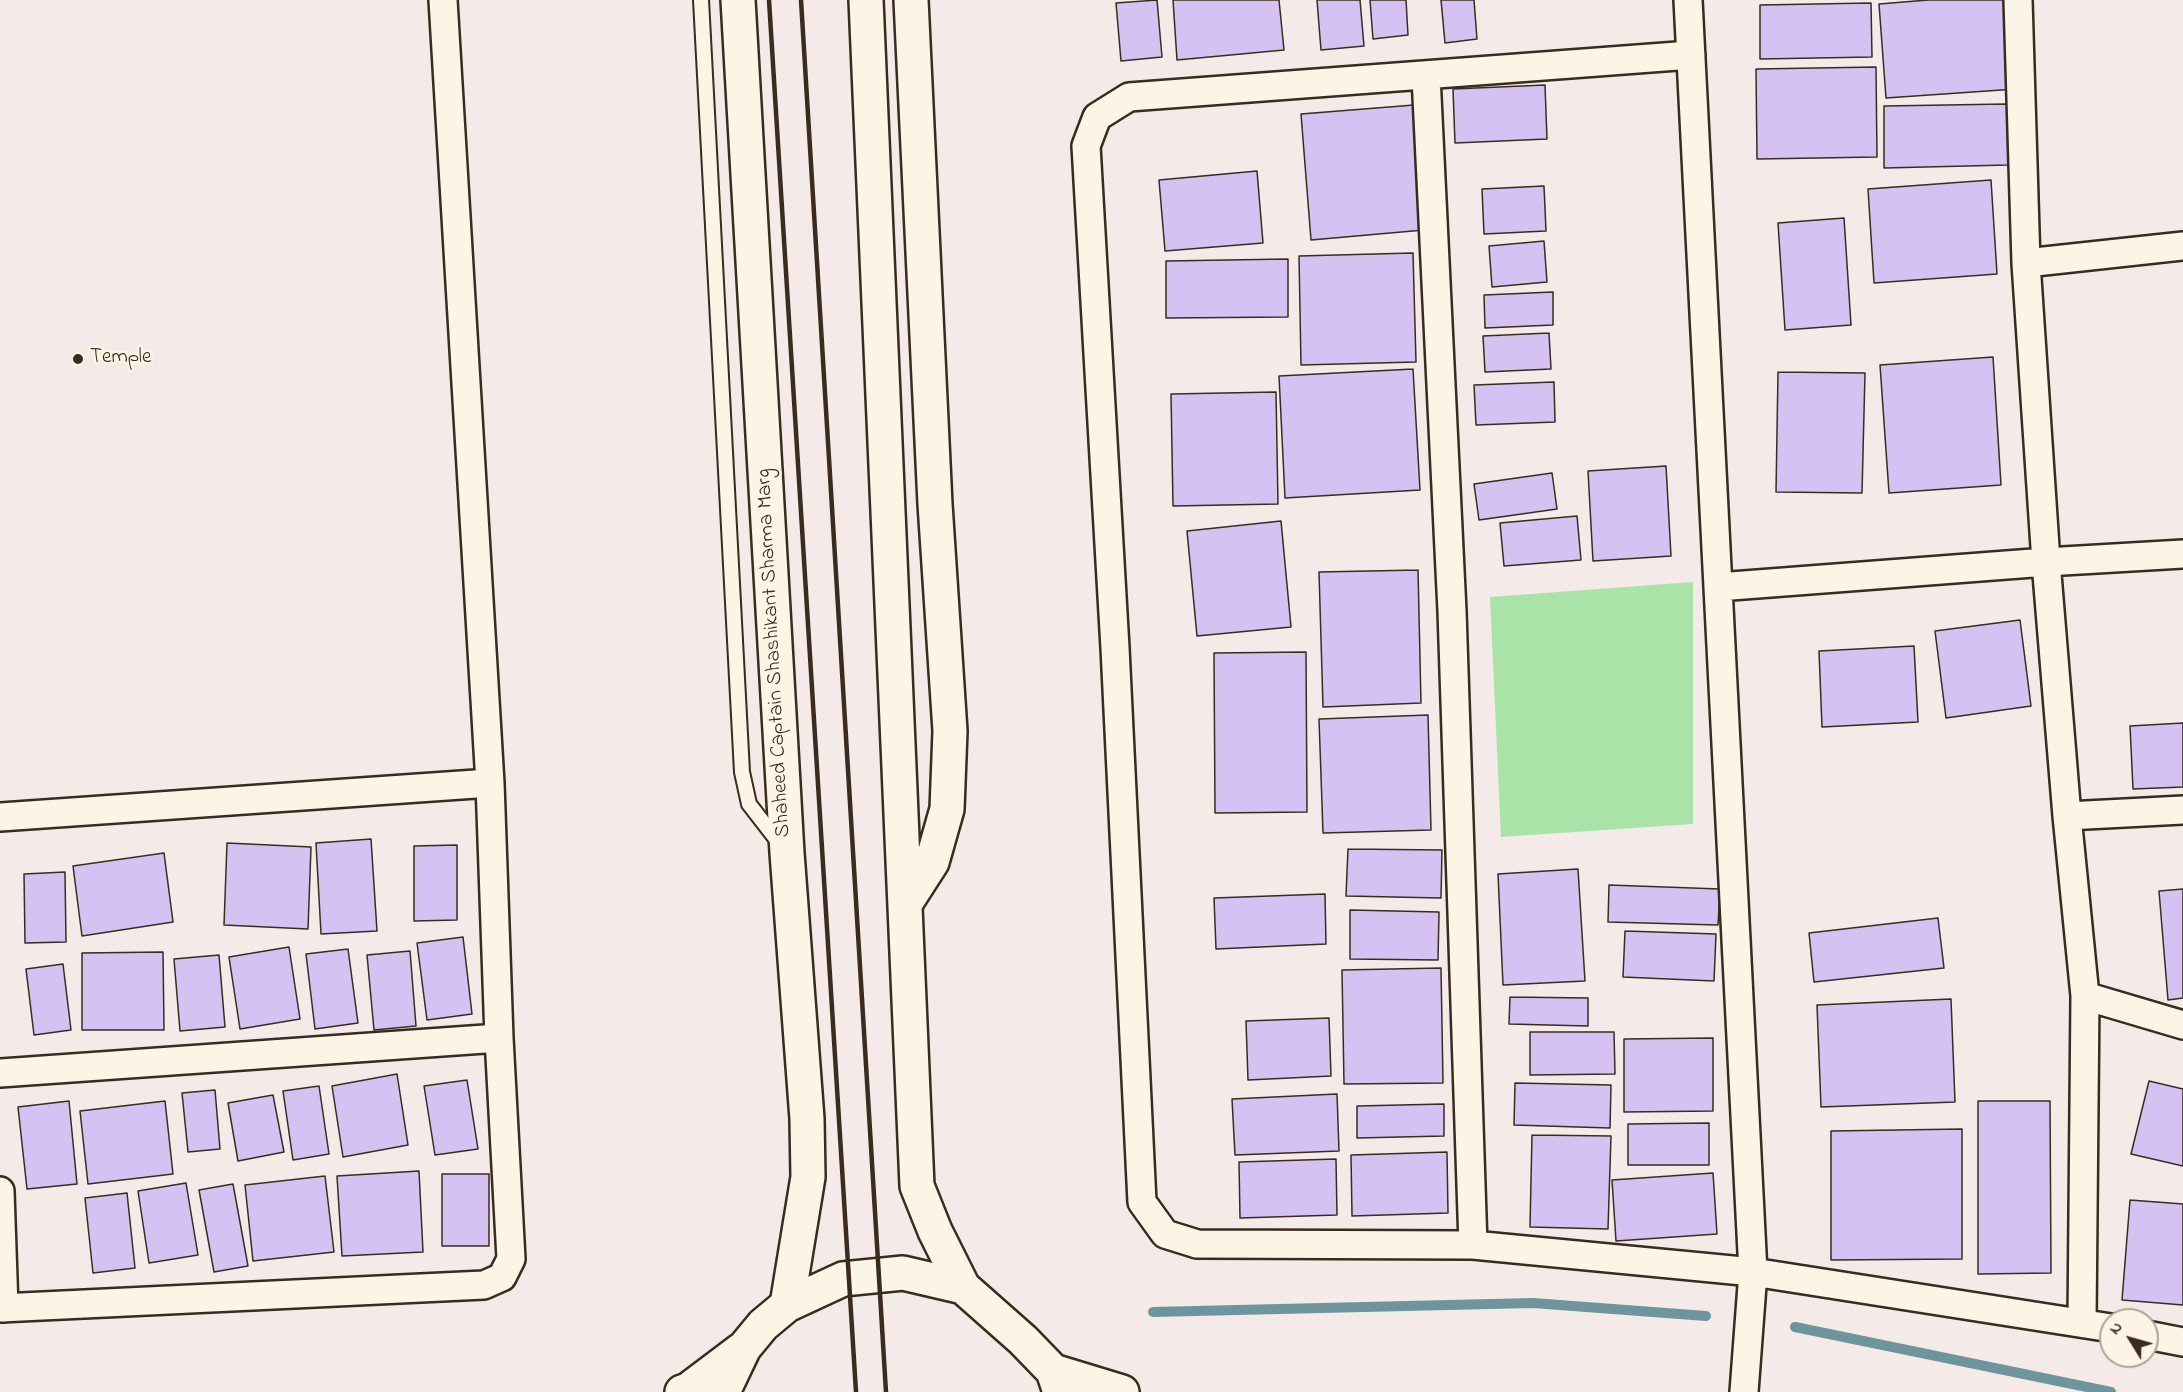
<!DOCTYPE html>
<html>
<head>
<meta charset="utf-8">
<style>
  body { margin:0 }
  #map { position:relative; width:2183px; height:1392px; overflow:hidden; background:#f4ebe8; font-family:"Indie Flower",sans-serif }
  canvas { display:block }
  .north { position:absolute; left:2099px; top:1308px; width:60px; height:60px; box-sizing:border-box; background:#fcf5e5; border:2px solid #afa495; border-radius:50%; rotate:307deg; font-size:16px; font-weight:700; line-height:24px; text-align:center; color:#3b2a1e }
  .north::after { content:''; display:block; margin:auto; width:21px; height:27px; background:#3b2a1e; clip-path:polygon(50% 0,100% 100%,50% 72%,0 100%) }
</style>
</head>
<body>
<div id="map">
<canvas width="2183" height="1392"></canvas>
<div class="north">N</div>
</div>
<script>
const g = document.querySelector('canvas').getContext('2d');
g.lineJoin = 'round';
function paint(path, color) { g.fillStyle = color; g.fill(path, 'evenodd'); }
const poly = rows => new Path2D(rows.map(r => 'M' + r).join(''));
function stroke(path, color, width, dash) { g.strokeStyle = color; g.lineWidth = width; g.lineCap = dash ? 'butt' : 'round'; g.setLineDash(dash || []); g.stroke(path); }
function write(font, color, halo, rows, align = 'center') {
  g.font = font + ' "Indie Flower",sans-serif'; g.lineWidth = 5; g.setLineDash([]); g.textBaseline = 'middle'; g.strokeStyle = halo; g.fillStyle = color; for (const [text, x, y, turn = 0] of rows) {
    g.save(); g.translate(x, y); g.rotate((+turn || 0) * Math.PI / 180); g.textAlign = isNaN(turn) ? turn : align; if (halo) g.strokeText(text, 0, 0); g.fillText(text, 0, 0); g.restore();
  }
}
paint(poly([
  [1693,582,1693,824,1501,837,1490,597]
]), '#a9e3a8');
stroke(poly([
  [1153,1312,1533,1303,1706,1316],
  [1795,1327,2111,1392]
]), '#6e959d', 10);
const building = poly([
  [1157,0,1162,57,1121,61,1116,3,1157,0],
  [1173,0,1279,0,1284,50,1177,60,1173,0],
  [1317,0,1360,0,1364,46,1321,50,1317,0],
  [1370,0,1406,0,1408,35,1373,39,1370,0],
  [1441,0,1474,0,1477,39,1445,43,1441,0],
  [1928,0,2009,0,2016,89,1886,98,1879,4,1928,0],
  [1871,3,1872,57,1760,59,1760,5,1871,3],
  [1876,67,1877,157,1757,159,1756,69,1876,67],
  [1545,85,1547,139,1455,143,1453,89,1545,85],
  [2007,104,2008,165,1884,168,1884,106,2007,104],
  [1414,105,1424,230,1311,240,1301,114,1414,105],
  [1257,171,1263,243,1165,251,1159,180,1257,171],
  [1991,180,1997,274,1874,283,1868,189,1991,180],
  [1544,186,1546,231,1484,234,1482,189,1544,186],
  [1844,218,1851,325,1785,330,1778,223,1844,218],
  [1544,241,1547,282,1492,287,1489,246,1544,241],
  [1413,253,1416,362,1301,365,1299,256,1413,253],
  [1288,259,1288,317,1166,318,1166,261,1288,259],
  [1553,292,1553,325,1485,328,1484,295,1553,292],
  [1549,333,1551,369,1485,372,1483,336,1549,333],
  [1993,357,2001,485,1889,493,1880,365,1993,357],
  [1413,369,1420,490,1285,498,1279,376,1413,369],
  [1778,372,1865,373,1862,493,1776,492,1778,372],
  [1554,382,1555,422,1476,425,1474,385,1554,382],
  [1276,392,1278,504,1173,506,1171,394,1276,392],
  [1666,466,1671,556,1593,561,1588,471,1666,466],
  [1552,473,1557,509,1479,520,1474,484,1552,473],
  [1577,516,1581,560,1504,566,1500,523,1577,516],
  [1281,521,1291,627,1197,636,1187,531,1281,521],
  [1418,570,1421,703,1323,707,1319,572,1418,570],
  [2020,620,2031,706,1946,718,1935,631,2020,620],
  [1914,646,1918,722,1822,727,1819,651,1914,646],
  [1306,652,1307,812,1215,813,1214,653,1306,652],
  [1428,715,1431,830,1323,833,1319,719,1428,715],
  [2183,723,2183,787,2133,789,2130,726,2183,723],
  [371,839,377,931,321,934,316,843,371,839],
  [227,843,311,847,308,929,224,925,227,843],
  [457,845,457,920,414,921,414,846,457,845],
  [1348,849,1442,850,1441,898,1346,896,1348,849],
  [164,853,173,922,82,936,73,866,164,853],
  [1578,869,1585,981,1503,985,1498,874,1578,869],
  [65,872,66,942,25,943,24,874,65,872],
  [1609,885,1720,889,1718,925,1608,922,1609,885],
  [2183,889,2183,998,2168,1000,2159,891,2183,889],
  [1325,894,1326,944,1216,949,1214,898,1325,894],
  [1350,910,1439,912,1438,960,1350,959,1350,910],
  [1938,918,1944,968,1814,982,1809,933,1938,918],
  [1625,931,1716,934,1714,981,1623,977,1625,931],
  [463,937,472,1014,427,1020,417,943,463,937],
  [289,947,300,1019,240,1029,229,957,289,947],
  [348,949,358,1023,315,1029,306,954,348,949],
  [410,951,416,1026,374,1030,367,955,410,951],
  [163,952,164,1030,82,1030,82,953,163,952],
  [219,955,225,1027,180,1031,174,959,219,955],
  [63,964,71,1030,34,1035,26,969,63,964],
  [1441,968,1443,1083,1344,1084,1342,970,1441,968],
  [1510,997,1588,998,1588,1026,1509,1024,1510,997],
  [1951,999,1955,1102,1821,1107,1817,1005,1951,999],
  [1329,1018,1331,1076,1248,1080,1246,1021,1329,1018],
  [1530,1032,1614,1032,1615,1074,1530,1075,1530,1032],
  [1713,1038,1713,1111,1624,1112,1624,1039,1713,1038],
  [397,1074,408,1145,343,1157,332,1086,397,1074],
  [467,1080,478,1149,435,1155,424,1086,467,1080],
  [2149,1081,2183,1089,2183,1166,2131,1154,2149,1081],
  [1515,1083,1611,1085,1610,1128,1514,1125,1515,1083],
  [319,1086,329,1154,293,1160,283,1091,319,1086],
  [215,1090,220,1149,188,1152,182,1093,215,1090],
  [1337,1094,1339,1151,1235,1155,1232,1099,1337,1094],
  [273,1095,284,1152,238,1161,228,1103,273,1095],
  [69,1101,77,1184,27,1189,18,1107,69,1101],
  [165,1101,173,1174,88,1184,80,1111,165,1101],
  [1978,1101,2050,1101,2051,1273,1978,1274,1978,1101],
  [1444,1104,1444,1136,1357,1138,1357,1106,1444,1104],
  [1709,1123,1709,1165,1628,1165,1628,1124,1709,1123],
  [1962,1129,1962,1259,1831,1260,1831,1131,1962,1129],
  [1532,1135,1611,1136,1608,1229,1530,1227,1532,1135],
  [1447,1152,1448,1213,1352,1216,1351,1155,1447,1152],
  [1336,1159,1337,1215,1240,1218,1239,1162,1336,1159],
  [419,1171,423,1252,342,1256,337,1176,419,1171],
  [1713,1173,1717,1234,1616,1241,1612,1180,1713,1173],
  [442,1174,489,1174,489,1246,442,1246,442,1174],
  [325,1176,334,1252,253,1261,245,1185,325,1176],
  [186,1183,198,1255,149,1263,138,1191,186,1183],
  [233,1184,248,1266,214,1272,199,1190,233,1184],
  [127,1193,135,1268,93,1273,85,1198,127,1193],
  [2130,1200,2183,1204,2183,1305,2122,1300,2130,1200]
]);
paint(building, '#d5c2f3');
stroke(building, '#3b2a1e', 1.5);
const lane = poly([
  [701,0,742,772,749,804,780,844]
]);
const street = poly([
  [1688,0,1753,1272,1744,1392],
  [2018,0,2026,263,2046,562,2067,816,2085,996,2082,1322],
  [1691,55,1129,97,1097,117,1086,146,1115,648,1142,1202,1165,1234,1197,1244,1473,1245,1753,1272,2111,1328],
  [1426,76,1452,611,1473,1245],
  [2026,263,2183,246],
  [1718,587,2046,562,2183,554],
  [2067,816,2183,810],
  [0,817,490,783],
  [2085,996,2183,1025],
  [0,1073,499,1038],
  [0,1191,4,1308],
  [0,1308,484,1285,502,1277,511,1259,499,1038,490,783,443,0],
  [2147,1335,2183,1342]
]);
const secondary = poly([
  [738,0,787,853,807,1119,808,1177,787,1305],
  [866,0,917,1186,935,1231,963,1287],
  [905,904,932,862,947,809,950,731,935,504,911,0],
  [1053,1371,1122,1392],
  [682,1392,688,1390,741,1350],
  [723,1392,744,1348,763,1325,787,1305,843,1279,903,1273,963,1287,1023,1340,1053,1371,1060,1392]
]);
stroke(lane, '#3b2a1e', 18);
stroke(street, '#3b2a1e', 32);
stroke(secondary, '#3b2a1e', 38);
stroke(lane, '#fcf5e5', 14);
stroke(street, '#fcf5e5', 27);
stroke(secondary, '#fcf5e5', 33);
stroke(poly([
  [769,0,856,1392],
  [801,0,886,1392]
]), '#3b2a1e', 4.5);
for (const [x, y, r, color] of [
  [78,359,6,"#3b2a1e"]
]) { const dot = new Path2D(); dot.arc(x, y, r, 0, 2 * Math.PI); g.fillStyle = color; g.fill(dot); stroke(dot, '#fcf5e5', 2); }
write('21px', '#3b2a1e', '#fcf5e5', [
  ["Temple",90,359]
], 'left');
write('21px', '#3b2a1e', '#fcf5e5', [
  ["Shaheed Captain Shashikant Sharma Marg",775,653,-93]
]);
</script>
</body>
</html>
